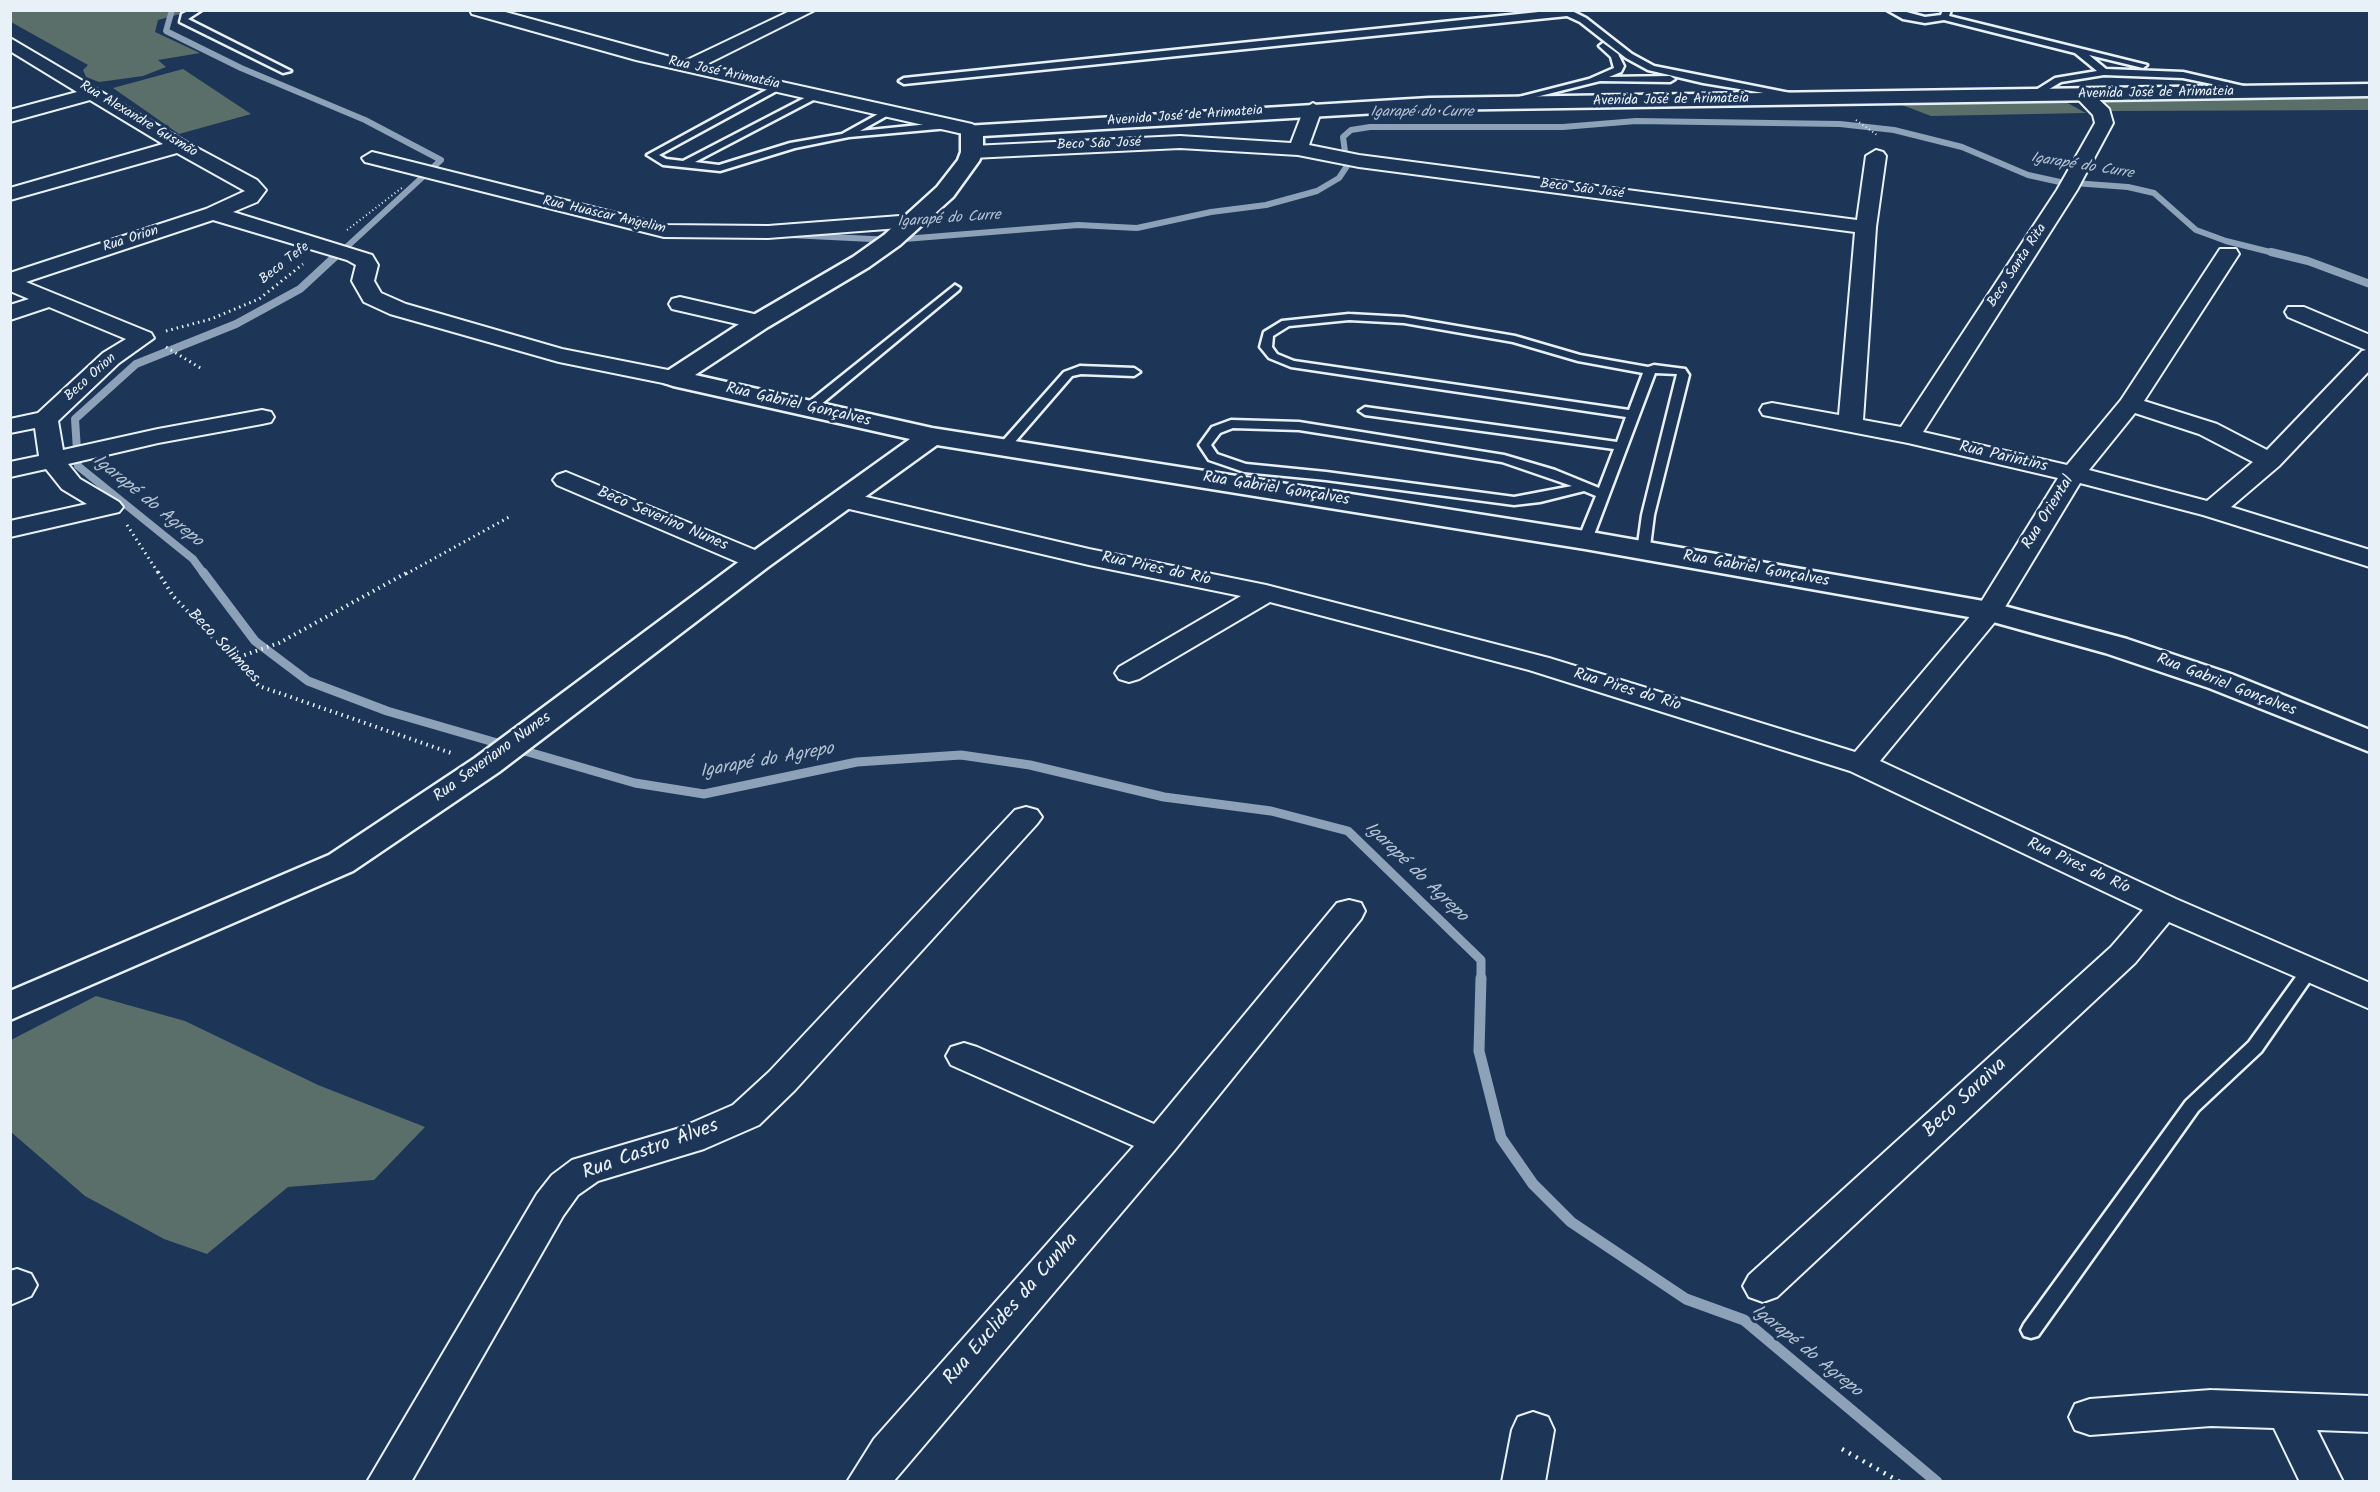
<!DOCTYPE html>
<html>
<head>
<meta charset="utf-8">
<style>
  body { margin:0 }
  #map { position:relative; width:2380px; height:1492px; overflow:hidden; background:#1d3557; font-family:Kalam,sans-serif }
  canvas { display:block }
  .frame { position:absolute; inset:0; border:12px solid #e8f1f8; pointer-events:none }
</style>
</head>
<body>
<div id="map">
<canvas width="2380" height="1492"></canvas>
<div class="frame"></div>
</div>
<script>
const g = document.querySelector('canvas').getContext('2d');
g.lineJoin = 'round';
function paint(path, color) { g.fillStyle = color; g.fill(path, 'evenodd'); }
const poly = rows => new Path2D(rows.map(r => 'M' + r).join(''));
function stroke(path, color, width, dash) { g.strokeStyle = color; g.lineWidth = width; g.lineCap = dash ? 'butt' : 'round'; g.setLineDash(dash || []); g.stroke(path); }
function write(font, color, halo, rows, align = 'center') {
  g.font = font + ' Kalam,sans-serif'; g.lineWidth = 6; g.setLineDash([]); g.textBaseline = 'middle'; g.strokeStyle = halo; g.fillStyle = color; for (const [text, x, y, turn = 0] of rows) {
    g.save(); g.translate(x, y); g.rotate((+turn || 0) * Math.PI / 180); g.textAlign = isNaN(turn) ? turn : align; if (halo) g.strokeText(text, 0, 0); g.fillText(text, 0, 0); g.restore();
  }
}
paint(poly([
  [11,11,191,11,158,20,155,32,200,53,158,60,166,67,143,76,99,82,86,77,83,70,88,65,11,22],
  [183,69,251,114,179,134,113,88],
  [2369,92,2370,110,2107,111,2093,98],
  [2062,100,2086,113,1931,116,1897,103],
  [96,996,185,1021,318,1085,425,1127,374,1180,288,1187,207,1254,164,1239,85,1196,11,1132,11,1040]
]), '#5b6f6a');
stroke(poly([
  [172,10,166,31,241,68,365,120,441,160,339,254],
  [790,235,892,240,1078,225,1137,228,1211,212,1266,205,1317,191,1339,178,1347,166,1343,137,1351,130,1370,127,1563,127,1636,121,1840,124,1894,130,1962,147,2028,175,2060,182,2128,187,2154,193,2196,230,2226,241,2278,254]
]), '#8da1b9', 6);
stroke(poly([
  [2271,252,2308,261,2370,284],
  [204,574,193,559,78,466,75,419,136,364,236,324,300,289,340,252]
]), '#8da1b9', 8);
stroke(poly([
  [203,572,255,641,308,681,387,711,635,783,704,794,857,762,961,755,1030,765,1164,797,1271,811,1348,831,1481,960,1481,979]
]), '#8da1b9', 9);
stroke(poly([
  [1481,978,1479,1051,1501,1138,1533,1184,1571,1222,1686,1299,1744,1320,1937,1482]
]), '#8da1b9', 11);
const service = poly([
  [190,10,202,10,188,19,291,71,283,73,180,22,182,14,190,10],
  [1558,10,1570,10,1586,18,1632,54,1654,66,1805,96,1800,99,1703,83,1648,70,1626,58,1580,22,1567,16,904,84,899,81,904,78,1558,10],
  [1887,10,1899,10,1925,17,1941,15,1943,10,1951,10,1949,16,2147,65,2143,68,2089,55,2106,69,2183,72,2265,91,2260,94,2183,78,2104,75,2061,82,2031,100,2028,99,2028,95,2055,78,2097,71,2075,53,1944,20,1925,23,1903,19,1887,10],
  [1603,43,1618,54,1624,66,1621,72,1609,77,1670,76,1675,79,1670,82,1600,81,1508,104,1503,101,1589,79,1614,68,1611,57,1599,46,1603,43],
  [779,83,784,86,782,88,659,155,666,159,683,161,816,92,821,95,819,97,695,162,719,165,790,143,842,134,889,108,892,109,892,113,860,131,949,122,954,125,949,128,849,137,795,148,720,171,663,165,647,155,779,83],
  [955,285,960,288,959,290,813,411,805,411,805,405,955,285],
  [1349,314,1404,317,1515,336,1580,355,1648,367,1654,365,1685,369,1689,375,1654,515,1649,554,1644,555,1637,551,1642,515,1677,374,1655,373,1592,540,1585,544,1578,540,1596,496,1584,491,1540,502,1514,505,1326,480,1244,472,1209,460,1199,445,1212,427,1231,420,1299,422,1504,455,1555,470,1599,488,1614,449,1365,415,1359,411,1365,407,1617,442,1626,417,1291,367,1269,358,1260,347,1264,332,1282,321,1349,314],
  [1349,320,1404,323,1513,342,1578,361,1643,373,1629,410,1294,361,1277,354,1272,347,1273,336,1289,326,1349,320],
  [1233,428,1299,430,1502,462,1572,486,1514,497,1326,472,1246,464,1217,454,1211,445,1220,433,1233,428],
  [1080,366,1134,368,1140,372,1134,376,1081,374,1072,376,1008,450,1000,450,1000,444,1064,372,1080,366],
  [2309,965,2315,967,2317,971,2261,1052,2198,1111,2038,1336,2031,1338,2024,1336,2021,1330,2024,1324,2186,1101,2249,1042,2303,967,2309,965]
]);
const minor = poly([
  [470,10,498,10,685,61,792,10,815,10,705,65,972,124,982,130,972,136,636,60,472,14,470,10],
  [10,38,186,142,257,180,266,190,257,202,233,212,372,255,378,265,374,281,381,293,406,304,562,349,673,371,681,373,685,378,681,383,673,385,559,362,390,314,364,302,352,281,356,265,347,260,213,220,26,282,151,333,154,338,119,363,58,421,63,450,158,429,262,410,271,412,274,417,271,422,262,424,158,443,68,464,80,479,119,502,123,507,119,512,10,537,10,521,87,504,62,489,46,469,10,477,10,462,39,456,35,428,10,433,10,419,38,413,103,353,126,339,49,307,10,320,10,305,29,299,10,291,10,273,206,209,245,191,177,153,10,200,10,188,163,144,90,100,10,122,10,110,77,92,10,51,10,38],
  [2084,90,2091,92,2109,109,2113,123,2077,190,1923,432,2067,465,2121,400,2220,249,2236,249,2239,254,2144,401,2217,424,2267,450,2362,351,2366,350,2288,317,2285,312,2288,307,2304,307,2370,335,2370,370,2279,466,2231,507,2370,550,2370,567,2203,515,2080,483,1999,617,1880,761,2176,899,2370,983,2370,1009,2169,922,2135,963,1777,1297,1763,1302,1749,1297,1743,1286,1749,1275,2111,947,2143,910,1850,771,1529,670,1270,602,1139,679,1129,682,1119,679,1115,673,1119,667,1241,596,1089,565,845,508,836,505,832,500,836,495,845,492,1089,549,1266,585,1549,658,1855,752,1978,607,2058,478,1908,443,1763,415,1760,410,1763,405,1772,403,1839,415,1855,232,1359,167,1298,155,1180,148,972,158,962,152,972,146,1180,136,1291,143,1304,109,1313,103,1322,109,1309,145,1359,155,1857,220,1866,156,1876,150,1883,152,1886,156,1876,227,1863,420,1901,427,2057,190,2095,123,2093,115,2075,96,2084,90],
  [2135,413,2199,434,2253,462,2207,501,2089,470,2135,413],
  [372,152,664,225,768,226,913,215,920,217,923,221,920,225,913,227,768,238,664,237,365,162,362,158,372,152],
  [680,297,767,317,770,322,767,327,759,329,672,309,669,304,672,299,680,297],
  [566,472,767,555,771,561,767,567,758,569,749,567,557,485,553,480,557,475,566,472],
  [1026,807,1037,810,1042,817,1037,824,795,1090,759,1125,704,1149,598,1181,578,1195,563,1216,411,1482,367,1482,537,1194,552,1175,572,1160,680,1128,733,1105,769,1072,1015,810,1026,807],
  [1349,900,1361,903,1365,911,1361,919,1173,1152,893,1482,847,1482,874,1439,1134,1146,951,1065,946,1056,951,1047,964,1043,977,1047,1154,1124,1337,903,1349,900],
  [17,1269,31,1274,37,1285,31,1296,10,1305,10,1271,17,1269],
  [2211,1390,2370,1396,2370,1432,2317,1430,2343,1482,2300,1482,2274,1428,2211,1426,2090,1435,2075,1430,2069,1417,2075,1404,2090,1399,2211,1390],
  [1533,1412,1548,1417,1554,1430,1545,1482,1502,1482,1512,1430,1518,1417,1533,1412]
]);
const tertiary = poly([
  [2370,84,2370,96,1429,110,983,136,983,152,979,161,953,197,900,245,869,267,768,327,695,375,932,428,1585,531,1989,602,2127,639,2231,674,2370,730,2370,752,2209,688,2105,653,1986,620,1585,549,937,445,768,567,499,772,353,871,10,1020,10,991,329,855,475,758,748,555,910,439,673,386,664,383,660,378,664,373,750,317,853,257,884,235,937,187,958,160,961,152,961,130,965,126,1429,98,2370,84]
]);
stroke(service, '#e8f1f8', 5);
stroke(minor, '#e8f1f8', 4);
stroke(tertiary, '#e8f1f8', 5);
stroke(poly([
  [1856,120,1877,135],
  [347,230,403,187]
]), '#e8f1f8', 2, [1, 3]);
stroke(poly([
  [166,331,211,319,259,299,303,264],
  [166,347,202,369],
  [127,525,159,574],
  [406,574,511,516]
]), '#e8f1f8', 3, [1.5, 4]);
stroke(poly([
  [158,572,173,596,259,686,454,754],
  [233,659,279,643,408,572]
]), '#e8f1f8', 4, [1.5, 4.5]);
stroke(poly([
  [1842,1449,1900,1482]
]), '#e8f1f8', 4.5, [2, 6]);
paint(service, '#1d3557');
paint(minor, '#1d3557');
paint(tertiary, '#1d3557');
write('14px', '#e8f1f8', '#1d3557', [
  ["Rua José Arimatéia",724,74,12],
  ["Avenida José de Arimateia",2156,94,-1],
  ["Avenida José de Arimateia",1671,101,-1],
  ["Avenida José de Arimateia",1185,117,-4],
  ["Rua Alexandre Gusmão",138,120,31],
  ["Beco São José",1099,145,-2],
  ["Beco São José",1582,190,7],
  ["Rua Huascar Angelim",604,216,13],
  ["Rua Orion",131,240,-18],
  ["Beco Tefe",285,264,-38],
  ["Beco Santa Rita",2018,266,-57],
  ["Beco Orion",91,378,-42]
]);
write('italic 15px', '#b3c2d3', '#1d3557', [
  ["Igarapé do Curre",1422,113],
  ["Igarapé do Curre",2082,167,9],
  ["Igarapé do Curre",949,220,-4]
]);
write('16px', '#e8f1f8', '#1d3557', [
  ["Rua Gabriel Gonçalves",798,406,13],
  ["Rua Parintins",2003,458,13],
  ["Rua Gabriel Gonçalves",1276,490,9],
  ["Rua Oriental",2049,513,-58],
  ["Beco Severino Nunes",662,520,23],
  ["Rua Pires do Río",1156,570,12],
  ["Rua Gabriel Gonçalves",1756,570,10],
  ["Beco Solimoes",223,647,46],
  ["Rua Gabriel Gonçalves",2226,686,21],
  ["Rua Pires do Río",1627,691,17],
  ["Rua Severiano Nunes",493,758,-36],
  ["Rua Pires do Río",2078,867,25]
]);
write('italic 18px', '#b3c2d3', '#1d3557', [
  ["Igarapé do Agrepo",147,502,39],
  ["Igarapé do Agrepo",767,762,-10],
  ["Igarapé do Agrepo",1415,873,44],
  ["Igarapé do Agrepo",1806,1352,39]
]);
write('20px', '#e8f1f8', '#1d3557', [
  ["Beco Saraiva",1966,1099,-43],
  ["Rua Castro Alves",651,1151,-20],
  ["Rua Euclides da Cunha",1012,1310,-49]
]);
</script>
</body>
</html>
